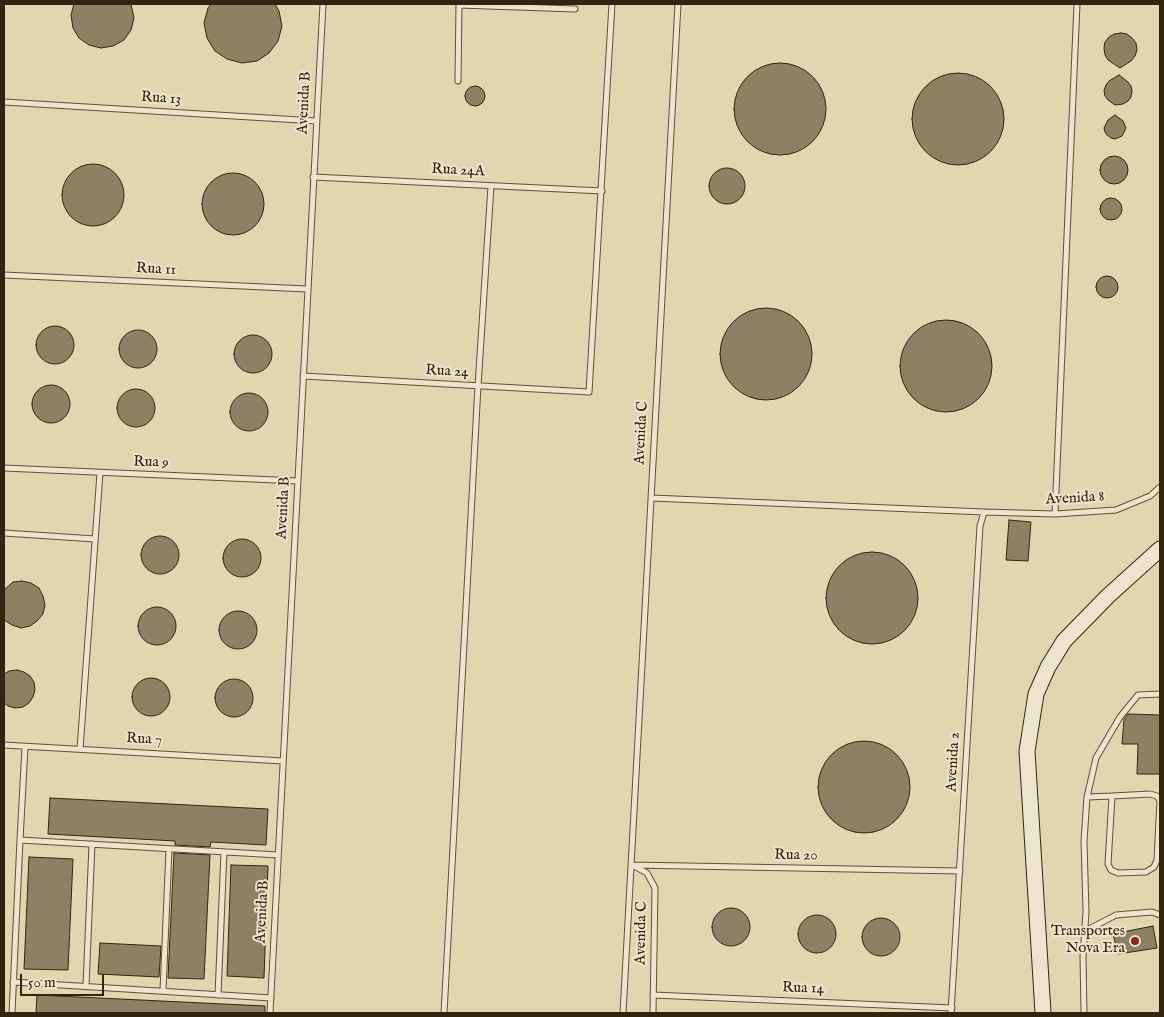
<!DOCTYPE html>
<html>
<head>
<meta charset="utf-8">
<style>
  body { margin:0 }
  #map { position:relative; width:1164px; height:1017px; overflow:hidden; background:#e2d6b0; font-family:"IM FELL English",serif }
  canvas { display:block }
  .frame { position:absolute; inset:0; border:5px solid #332410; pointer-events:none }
  .scale { position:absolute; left:20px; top:974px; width:84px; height:22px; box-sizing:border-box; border:2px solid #332410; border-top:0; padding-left:6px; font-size:15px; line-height:18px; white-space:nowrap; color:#332410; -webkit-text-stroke:4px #ece4cc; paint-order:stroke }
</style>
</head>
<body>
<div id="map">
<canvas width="1164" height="1017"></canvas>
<div class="frame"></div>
<div class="scale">50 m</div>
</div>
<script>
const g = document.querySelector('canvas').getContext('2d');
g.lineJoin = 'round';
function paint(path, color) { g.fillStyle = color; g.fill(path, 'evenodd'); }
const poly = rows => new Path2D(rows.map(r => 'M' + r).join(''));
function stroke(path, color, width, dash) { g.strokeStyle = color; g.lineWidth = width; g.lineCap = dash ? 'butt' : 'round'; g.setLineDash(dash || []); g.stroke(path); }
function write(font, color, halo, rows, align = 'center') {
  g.font = font + ' "IM FELL English",serif'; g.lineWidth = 4; g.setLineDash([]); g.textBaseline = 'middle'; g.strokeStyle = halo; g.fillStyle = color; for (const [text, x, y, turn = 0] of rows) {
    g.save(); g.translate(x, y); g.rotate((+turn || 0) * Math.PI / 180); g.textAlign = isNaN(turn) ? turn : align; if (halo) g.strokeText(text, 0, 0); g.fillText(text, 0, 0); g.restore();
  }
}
const building = poly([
  [74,4,131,4,134,18,131,30,124,40,113,46,101,48,89,45,79,38,73,28,71,15,74,4],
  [211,4,275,4,279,11,282,26,278,41,269,53,257,61,242,63,227,59,215,51,207,38,204,23,208,8,211,4],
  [1121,33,1127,34,1132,38,1136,43,1137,50,1135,56,1131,61,1120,68,1108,60,1105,55,1104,48,1105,42,1109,37,1114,34,1121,33],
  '734 109a46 46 0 1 1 92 0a46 46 0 1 1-92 0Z',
  '912 119a46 46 0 1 1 92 0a46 46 0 1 1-92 0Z',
  [1119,75,1128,82,1131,86,1132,91,1131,97,1128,101,1123,104,1115,105,1108,100,1105,96,1104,90,1106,85,1109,81,1119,75],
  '465 96a10 10 0 1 1 20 0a10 10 0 1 1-20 0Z',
  [1115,115,1123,121,1126,128,1122,136,1115,139,1111,138,1107,135,1105,132,1104,128,1108,120,1115,115],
  '1100 170a14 14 0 1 1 28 0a14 14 0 1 1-28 0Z',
  '62 195a31 31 0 1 1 62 0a31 31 0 1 1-62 0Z',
  '709 186a18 18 0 1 1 36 0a18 18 0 1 1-36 0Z',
  '202 204a31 31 0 1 1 62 0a31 31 0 1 1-62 0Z',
  '1100 209a11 11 0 1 1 22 0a11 11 0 1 1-22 0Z',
  '1096 287a11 11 0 1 1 22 0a11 11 0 1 1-22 0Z',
  '720 354a46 46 0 1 1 92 0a46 46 0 1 1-92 0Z',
  '900 366a46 46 0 1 1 92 0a46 46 0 1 1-92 0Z',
  '36 345a19 19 0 1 1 38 0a19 19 0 1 1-38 0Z',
  '119 349a19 19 0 1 1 38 0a19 19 0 1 1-38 0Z',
  '234 354a19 19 0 1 1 38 0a19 19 0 1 1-38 0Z',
  '32 404a19 19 0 1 1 38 0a19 19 0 1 1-38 0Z',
  '117 408a19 19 0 1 1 38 0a19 19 0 1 1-38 0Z',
  '230 412a19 19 0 1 1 38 0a19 19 0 1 1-38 0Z',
  [1009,520,1031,522,1028,561,1006,560,1009,520],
  '141 555a19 19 0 1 1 38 0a19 19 0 1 1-38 0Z',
  '223 558a19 19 0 1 1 38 0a19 19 0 1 1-38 0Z',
  '826 598a46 46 0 1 1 92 0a46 46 0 1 1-92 0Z',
  [22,581,31,583,39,588,43,596,45,605,43,614,37,621,30,626,21,628,12,625,4,620,4,590,13,582,22,581],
  '138 626a19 19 0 1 1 38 0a19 19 0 1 1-38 0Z',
  '219 630a19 19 0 1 1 38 0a19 19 0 1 1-38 0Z',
  [17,670,24,672,30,676,34,682,35,690,33,697,29,703,23,707,15,708,8,706,4,703,4,674,9,671,17,670],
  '132 697a19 19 0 1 1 38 0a19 19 0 1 1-38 0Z',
  '215 698a19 19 0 1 1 38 0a19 19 0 1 1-38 0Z',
  [1128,714,1160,715,1160,774,1137,774,1138,744,1122,744,1124,719,1128,714],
  '818 787a46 46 0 1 1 92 0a46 46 0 1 1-92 0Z',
  [50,798,268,809,266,845,211,842,210,847,175,845,175,841,48,834,50,798],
  [174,853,210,855,204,979,168,978,174,853],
  [29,857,73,859,68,970,24,969,29,857],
  [231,865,268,866,264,978,227,976,231,865],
  '712 927a19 19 0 1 1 38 0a19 19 0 1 1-38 0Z',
  '798 934a19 19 0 1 1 38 0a19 19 0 1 1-38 0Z',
  '862 937a19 19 0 1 1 38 0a19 19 0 1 1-38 0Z',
  [1153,926,1157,948,1118,954,1113,934,1153,926],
  [100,943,161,946,159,977,98,974,100,943],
  [37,995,265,1006,265,1013,36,1013,37,995]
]);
paint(building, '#8e8163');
stroke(building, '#332410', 1);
const service = poly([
  [459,5,575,9],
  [458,81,459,4],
  [4,102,316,121],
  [313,177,602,191],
  [4,275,307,289],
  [303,376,589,392,612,4],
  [4,468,298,481],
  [651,498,984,512,1055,514,1116,510,1150,496,1160,487],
  [1055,514,1077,4],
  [4,533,95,539],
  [4,745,283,761],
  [25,747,20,840,278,855],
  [80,749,100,473],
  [1087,797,1112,796,1108,864,1111,870,1118,873,1146,872,1154,867,1157,860,1160,801,1157,796,1150,794,1112,796],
  [631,865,960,871],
  [634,866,647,873,655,888,653,1013],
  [1085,931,1116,915,1152,912,1160,915],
  [13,982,271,998],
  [86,986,92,844],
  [163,991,169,849],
  [218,995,224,852],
  [653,995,952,1008],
  [12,1013,20,840],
  [270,1013,323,4],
  [444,1013,478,386,491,186],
  [623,1013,678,4],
  [951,1013,980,526,984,512],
  [1084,1013,1083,956,1086,912,1084,841,1087,797,1096,758,1120,717,1138,695,1160,694]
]);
const secondary = poly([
  [1043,1013,1027,751,1036,694,1048,667,1064,641,1108,596,1160,549]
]);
stroke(service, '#5f5038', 7);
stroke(secondary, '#332410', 17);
stroke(service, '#ece4cc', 5);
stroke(secondary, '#ece4cc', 15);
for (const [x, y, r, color] of [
  [1135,941,5,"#8f2418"]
]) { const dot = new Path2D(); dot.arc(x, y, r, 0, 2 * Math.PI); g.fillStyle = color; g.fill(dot); stroke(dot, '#ece4cc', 2); }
write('15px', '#332410', '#ece4cc', [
  ["Rua 13",161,99,4],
  ["Avenida B",305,103,-87],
  ["Rua 24A",458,171,3],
  ["Rua 11",156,270,3],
  ["Rua 24",447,372,3],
  ["Avenida C",642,433,-87],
  ["Rua 9",151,463,2],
  ["Avenida 8",1075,499,-3],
  ["Avenida B",284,508,-87],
  ["Rua 7",144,740,3],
  ["Avenida 2",954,762,-87],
  ["Rua 20",796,856,1],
  ["Avenida B",263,912,-87],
  ["Avenida C",642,933,-89],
  ["Rua 14",803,989,2]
]);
write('15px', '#332410', '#ece4cc', [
  ["Transportes",1125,932],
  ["Nova Era",1125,949]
], 'right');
</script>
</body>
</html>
